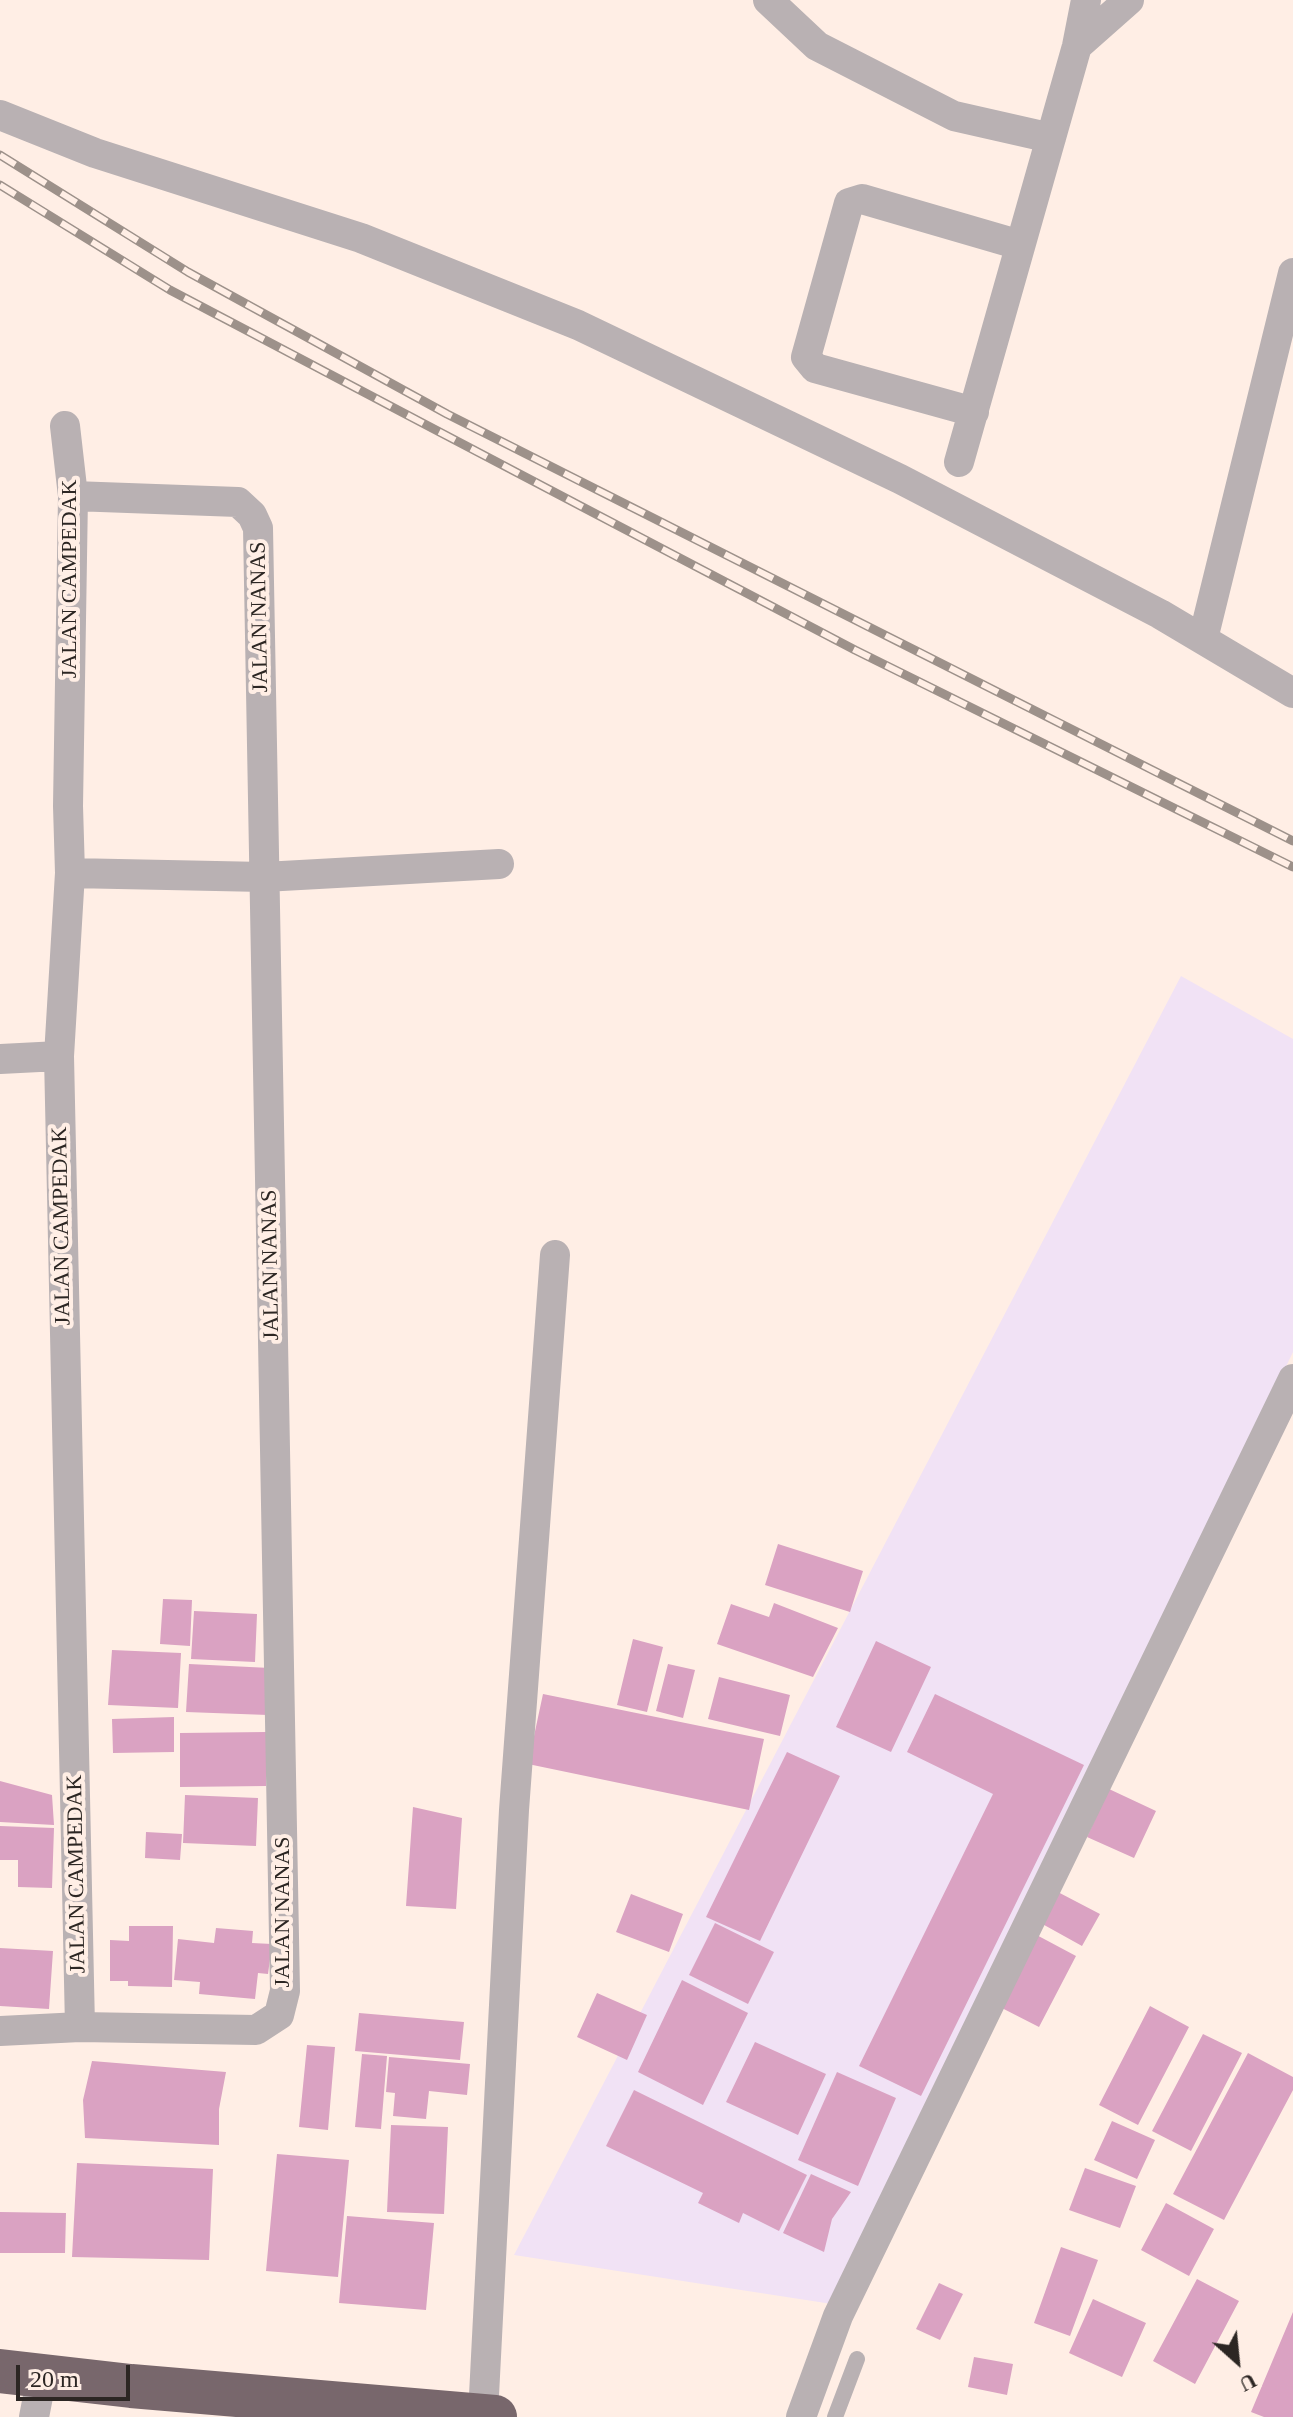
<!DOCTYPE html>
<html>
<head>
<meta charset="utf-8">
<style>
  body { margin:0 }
  #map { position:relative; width:1293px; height:2417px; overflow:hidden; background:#ffeee5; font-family:"Times New Roman",serif }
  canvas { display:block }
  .north { position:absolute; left:1197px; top:2321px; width:80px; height:80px; -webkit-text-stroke:6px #ffeee5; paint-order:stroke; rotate:153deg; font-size:22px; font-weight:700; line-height:32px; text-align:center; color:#2c2623 }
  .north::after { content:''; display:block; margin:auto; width:28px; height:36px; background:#2c2623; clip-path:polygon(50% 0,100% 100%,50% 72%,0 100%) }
  .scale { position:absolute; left:16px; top:2365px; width:114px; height:36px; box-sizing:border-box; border:4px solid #2c2623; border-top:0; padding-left:10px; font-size:24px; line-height:28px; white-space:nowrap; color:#2c2623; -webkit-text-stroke:6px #ffeee5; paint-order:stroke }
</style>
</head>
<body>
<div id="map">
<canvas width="1293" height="2417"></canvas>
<div class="north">U</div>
<div class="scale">20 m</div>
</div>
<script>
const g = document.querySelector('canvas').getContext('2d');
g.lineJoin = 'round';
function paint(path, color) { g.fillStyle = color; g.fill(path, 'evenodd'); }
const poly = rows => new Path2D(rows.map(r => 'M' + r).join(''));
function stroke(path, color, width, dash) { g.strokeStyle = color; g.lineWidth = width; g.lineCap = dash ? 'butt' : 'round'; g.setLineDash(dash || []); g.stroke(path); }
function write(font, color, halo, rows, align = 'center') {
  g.font = font + ' "Times New Roman",serif'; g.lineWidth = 8; g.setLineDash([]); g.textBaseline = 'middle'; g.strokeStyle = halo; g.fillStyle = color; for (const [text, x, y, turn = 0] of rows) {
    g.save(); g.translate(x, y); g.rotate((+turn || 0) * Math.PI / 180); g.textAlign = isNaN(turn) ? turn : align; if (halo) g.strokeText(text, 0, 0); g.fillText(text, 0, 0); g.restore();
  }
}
paint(poly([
  [1181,976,1293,1039,1293,1352,832,2304,514,2255]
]), '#f1e2f5');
paint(poly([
  [778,1544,863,1571,850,1612,765,1585],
  [163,1599,192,1600,190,1646,160,1644],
  [774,1603,838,1628,813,1677,717,1644,731,1604,769,1617],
  [194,1611,257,1614,255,1662,191,1659],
  [633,1639,663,1647,647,1712,617,1705],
  [876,1641,931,1667,891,1752,836,1727],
  [112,1650,181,1653,178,1708,108,1705],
  [189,1664,270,1668,268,1715,186,1712],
  [668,1664,695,1670,683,1718,656,1711],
  [719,1677,790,1695,780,1736,708,1719],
  [543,1694,764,1739,749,1810,528,1764],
  [935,1694,1084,1765,921,2096,859,2066,993,1794,907,1752],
  [174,1717,174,1752,113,1753,112,1719],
  [266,1732,266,1786,180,1787,180,1733],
  [787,1752,840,1776,760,1941,706,1917],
  [0,1781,52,1795,54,1825,0,1822],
  [1109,1789,1156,1811,1134,1858,1087,1837],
  [185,1795,258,1798,256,1846,183,1843],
  [413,1807,462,1818,456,1909,406,1906],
  [0,1826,54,1828,52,1888,18,1887,18,1860,0,1860],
  [146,1832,182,1834,180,1860,145,1858],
  [1054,1890,1100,1914,1082,1946,1037,1921],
  [631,1894,683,1914,669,1952,616,1932],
  [715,1923,774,1952,748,2004,689,1975],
  [129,1926,173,1926,172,1987,128,1986,128,1981,110,1981,110,1940,129,1941],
  [216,1928,253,1931,252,1943,272,1944,268,1974,258,1973,255,1999,199,1994,200,1982,174,1980,178,1939,214,1943],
  [1031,1932,1076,1956,1039,2027,994,2004],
  [0,1948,53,1951,49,2009,0,2006],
  [682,1980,748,2013,703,2105,638,2072],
  [597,1993,647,2015,627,2060,577,2037],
  [1150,2006,1189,2027,1138,2125,1099,2105],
  [359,2013,464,2022,460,2060,355,2051],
  [1203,2034,1242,2053,1191,2151,1152,2131],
  [755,2042,826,2074,798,2135,726,2102],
  [307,2045,335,2047,328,2130,299,2127],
  [1248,2053,1293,2077,1293,2090,1224,2220,1173,2194],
  [362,2054,387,2056,381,2129,355,2127],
  [389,2057,470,2064,467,2095,429,2091,426,2119,393,2116,395,2093,386,2092],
  [92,2061,226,2072,219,2109,219,2145,85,2138,83,2100],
  [837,2072,896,2098,858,2186,798,2160],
  [634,2090,807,2175,779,2231,743,2213,739,2223,698,2203,703,2193,606,2146],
  [1112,2121,1155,2140,1137,2179,1094,2160],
  [391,2125,448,2127,444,2214,387,2212],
  [277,2154,349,2160,338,2277,266,2271],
  [77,2163,213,2169,209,2260,72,2257],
  [1085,2168,1136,2186,1120,2228,1069,2210],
  [811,2174,851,2192,832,2219,824,2252,783,2233],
  [1166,2203,1214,2229,1189,2276,1141,2250],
  [0,2212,66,2213,65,2253,0,2253],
  [347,2216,434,2223,426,2310,339,2303],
  [1061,2247,1098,2260,1070,2336,1034,2323],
  [1197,2279,1239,2301,1195,2384,1153,2361],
  [939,2283,963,2294,940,2340,916,2329],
  [1093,2299,1146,2323,1122,2377,1069,2353],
  [1293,2312,1293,2417,1264,2417,1251,2412],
  [974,2357,1013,2364,1007,2395,968,2387]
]), '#daa2c2');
stroke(poly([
  [835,2417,857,2359]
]), '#b9b1b3', 16);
stroke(poly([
  [768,0,817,46,954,116,1051,138],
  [1077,46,1129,0],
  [0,115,95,153,361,238,578,325,900,479,1160,614,1293,693],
  [974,412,815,368,806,357,849,203,862,199,1020,245],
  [65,426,73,496,68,806,70,873,59,1056,80,2027],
  [959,462,1077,46,1086,0],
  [1203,639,1293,273],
  [70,873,264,877,499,864],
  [0,1059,59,1056],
  [0,2031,80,2027,256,2030,279,2015,285,1991,258,528,252,515,238,502,73,496],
  [483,2415,514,1810,555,1255],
  [34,2417,42,2376],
  [801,2417,838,2316,1293,1379]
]), '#b9b1b3', 30);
stroke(poly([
  [0,2371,131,2386,495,2417]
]), '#78676c', 44);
const rail = poly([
  [0,155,188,272,447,414,1293,841],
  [0,185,170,290,432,428,855,650,1293,867]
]);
stroke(rail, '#9d918a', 9);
stroke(rail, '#ffeee5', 6, [18]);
write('22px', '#2c2623', '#ffeee5', [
  ["JALAN CAMPEDAK",70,579,-90],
  ["JALAN NANAS",260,617,-91],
  ["JALAN CAMPEDAK",62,1226,-91],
  ["JALAN NANAS",271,1265,-91],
  ["JALAN CAMPEDAK",77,1874,-91],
  ["JALAN NANAS",283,1912,-90]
]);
</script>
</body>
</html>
